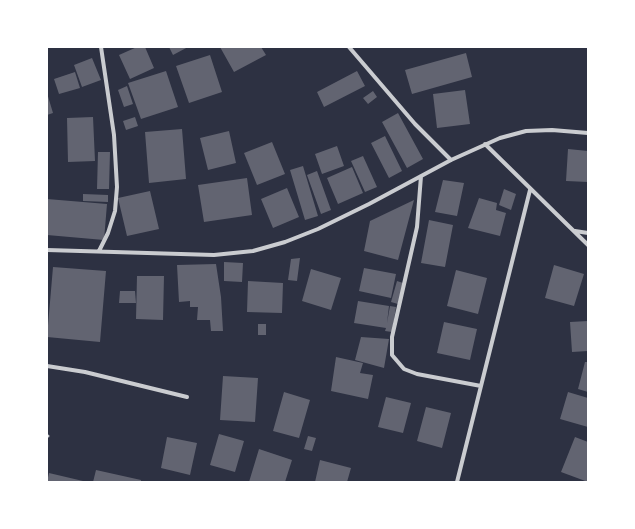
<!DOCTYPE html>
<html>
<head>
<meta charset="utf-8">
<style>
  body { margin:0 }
  #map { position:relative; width:635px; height:529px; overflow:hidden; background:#2d3142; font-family:Montserrat,sans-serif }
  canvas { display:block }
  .frame { position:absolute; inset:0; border:48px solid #fff; pointer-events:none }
</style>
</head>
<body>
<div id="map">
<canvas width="635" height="529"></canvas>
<div class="frame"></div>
</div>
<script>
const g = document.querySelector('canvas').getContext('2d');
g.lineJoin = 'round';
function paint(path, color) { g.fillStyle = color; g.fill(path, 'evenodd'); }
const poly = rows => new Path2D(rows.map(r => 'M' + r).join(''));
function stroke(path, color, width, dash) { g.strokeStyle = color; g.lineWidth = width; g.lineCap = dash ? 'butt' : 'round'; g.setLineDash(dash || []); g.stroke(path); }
paint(poly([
  [137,47,145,47,154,68,130,79,119,55],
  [169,47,188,47,173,55],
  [220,47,261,47,266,55,234,72],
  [466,53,472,77,412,94,405,70],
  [210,55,222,92,189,103,176,66],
  [92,58,101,80,82,87,74,65],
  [166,71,178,107,141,119,128,83],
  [357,71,365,86,324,107,317,92],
  [75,72,80,88,59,94,54,79],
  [127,86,133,104,124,107,118,90],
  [465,90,470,124,437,128,433,94],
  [373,91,377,97,368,104,363,98],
  [47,93,53,113,47,115],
  [398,113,423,159,407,168,382,122],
  [93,117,95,161,68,162,67,118],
  [135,117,138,126,126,130,123,121],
  [182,129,186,179,149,183,145,132],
  [229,131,236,163,208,170,200,138],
  [385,136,402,171,389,178,371,143],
  [272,142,285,174,257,185,244,153],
  [337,146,344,166,322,174,315,154],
  [568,149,588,151,588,182,566,181],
  [98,152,110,152,109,189,97,189],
  [363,156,377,187,365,192,351,161],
  [303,166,318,216,305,220,290,170],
  [352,167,363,193,338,204,327,178],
  [317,171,331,210,321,214,307,175],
  [247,178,252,215,204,222,198,185],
  [443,180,464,183,457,216,435,212],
  [287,188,299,217,273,228,261,199],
  [504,189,516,194,511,210,499,205],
  [150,191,159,229,127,236,118,198],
  [83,194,108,195,108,202,83,201],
  [479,198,497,203,496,210,506,213,500,236,468,228],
  [47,199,107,204,104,240,47,235],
  [414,200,398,260,364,251,370,221],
  [429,220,453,225,445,267,421,263],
  [300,258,297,281,288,280,291,259],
  [224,262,243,263,242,282,224,281],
  [216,264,221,297,223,331,211,331,210,320,197,320,198,307,190,307,190,301,179,302,177,265],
  [554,265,584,274,574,306,545,298],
  [53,267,106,271,100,342,47,337],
  [364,268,396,274,391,298,359,291],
  [311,269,341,278,331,310,302,301],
  [456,270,487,278,478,314,447,306],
  [137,276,164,276,163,320,136,319],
  [248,281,283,283,282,313,247,312],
  [397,281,403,283,398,304,391,302],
  [120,291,135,291,136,303,119,303],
  [358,301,389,306,387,323,390,306,396,307,392,332,385,331,386,328,354,323],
  [588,321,588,351,572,352,570,322],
  [444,322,477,329,470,360,437,353],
  [258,324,266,324,266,335,258,335],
  [361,337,389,339,384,368,355,360],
  [336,357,363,363,360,373,373,375,368,399,331,391],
  [585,362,588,362,588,392,578,389],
  [223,376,258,378,255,422,220,420],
  [284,392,310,400,299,438,273,431],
  [568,392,588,398,588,427,560,419],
  [386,397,411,403,403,433,378,427],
  [426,407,451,413,442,448,417,441],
  [219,434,244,441,235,472,210,465],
  [308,436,316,438,312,451,304,449],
  [167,437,197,443,190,475,161,468],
  [575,437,588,442,588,482,561,472],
  [259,449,292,460,285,482,249,482],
  [320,460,351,468,347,482,315,482],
  [96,470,141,480,141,482,93,482],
  [49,473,83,481,83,482,47,482]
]), '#626471');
stroke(poly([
  [47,436,48,436]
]), '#caccd0', 3);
stroke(poly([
  [349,47,415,124,451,160],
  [485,144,588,245],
  [421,176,417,227,392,337,392,355,404,369,417,374,481,386],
  [575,231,588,233],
  [47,250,214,255,253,251,285,242,318,229,369,204,451,160,500,138,526,131,552,130,588,133],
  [99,251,108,233,115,211,117,187,114,135,101,47],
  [47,366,85,372,187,397],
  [457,482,530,190]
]), '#caccd0', 4);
</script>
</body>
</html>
